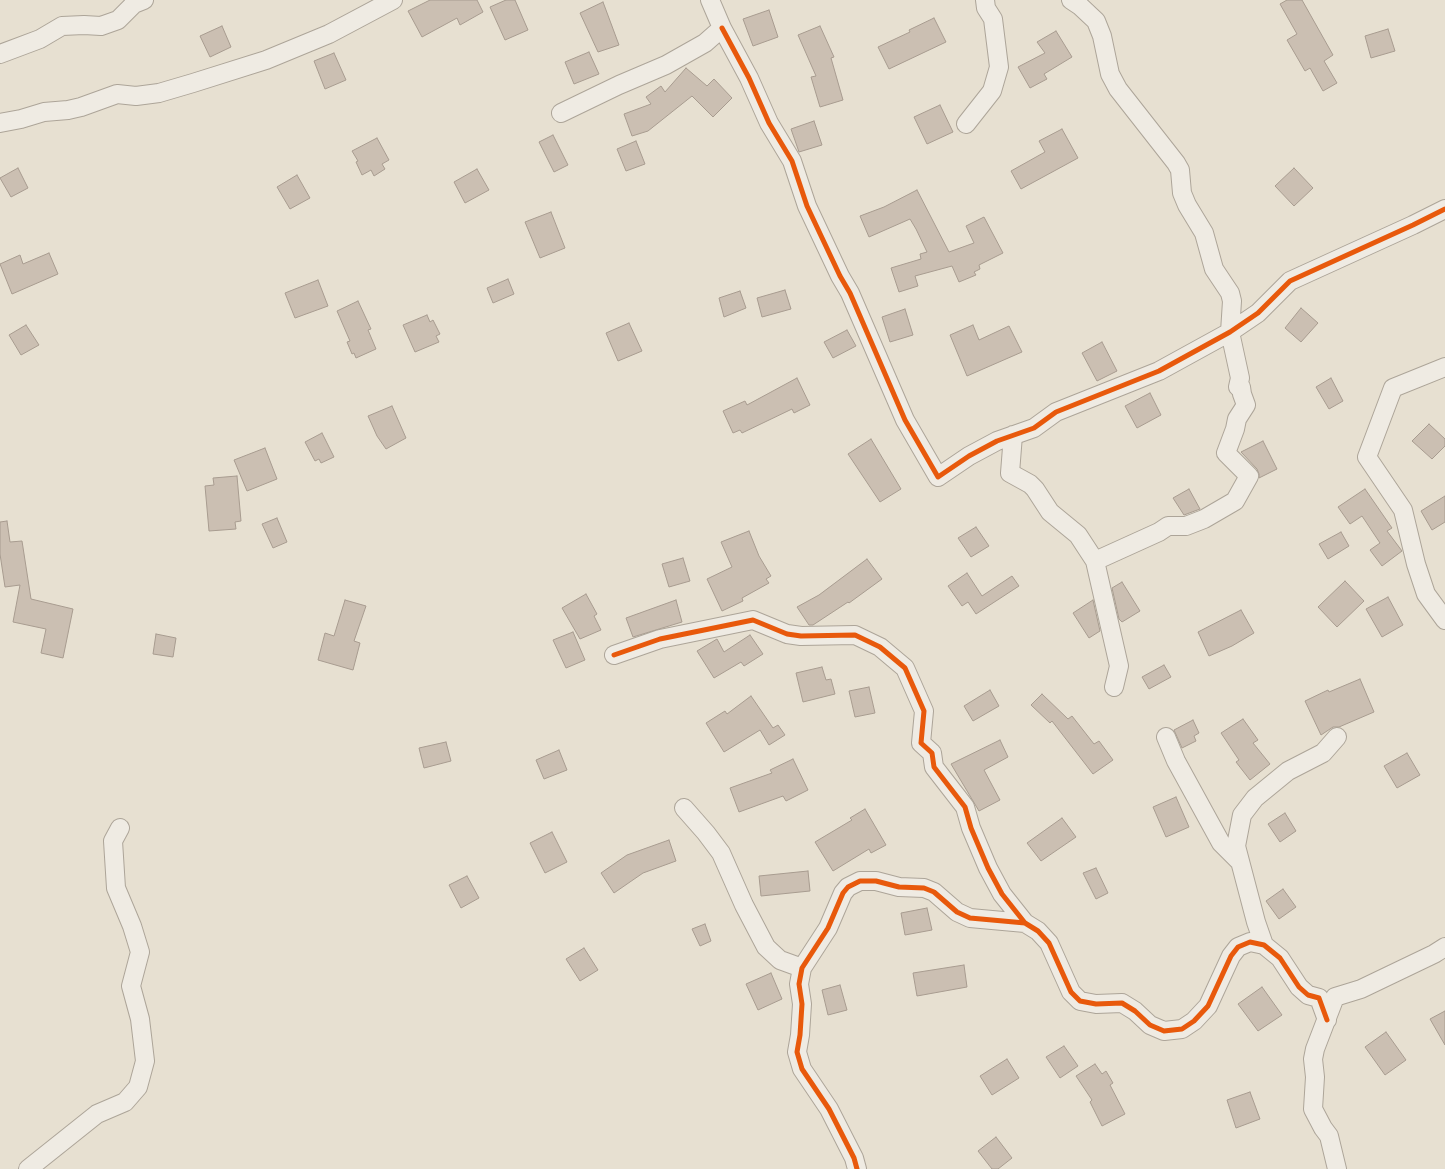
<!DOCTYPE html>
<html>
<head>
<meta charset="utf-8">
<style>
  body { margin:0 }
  canvas { display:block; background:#e7e0d1 }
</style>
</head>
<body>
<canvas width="1445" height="1169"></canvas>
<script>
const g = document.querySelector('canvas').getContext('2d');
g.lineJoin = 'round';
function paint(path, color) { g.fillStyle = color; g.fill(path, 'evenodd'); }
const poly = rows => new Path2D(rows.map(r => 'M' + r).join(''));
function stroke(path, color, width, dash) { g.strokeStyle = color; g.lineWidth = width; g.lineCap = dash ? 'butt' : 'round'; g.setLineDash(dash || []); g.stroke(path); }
const building = poly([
  [430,0,477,0,483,12,460,25,457,18,422,37,408,11,430,0],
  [506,0,515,0,528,30,505,40,490,7,506,0],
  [1287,0,1302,0,1333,55,1324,61,1337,83,1323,91,1310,68,1305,71,1287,40,1297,34,1280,4,1287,0],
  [603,2,619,45,598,52,580,13,603,2],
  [769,10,778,37,753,46,743,19,769,10],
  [934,18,946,42,889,69,878,47,910,32,909,30,934,18],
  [222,26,231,47,210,57,200,36,222,26],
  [820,26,834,57,831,58,843,100,820,107,811,77,816,76,798,35,820,26],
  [1388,29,1395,51,1371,58,1365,36,1388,29],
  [1056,31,1072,57,1044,74,1047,79,1030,88,1018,67,1045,53,1037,42,1056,31],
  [589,52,599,74,574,84,565,62,589,52],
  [334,53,346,80,325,89,314,61,334,53],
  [686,68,707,86,714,79,732,98,713,117,692,96,648,131,632,136,624,114,651,104,646,97,661,86,665,92,686,68],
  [940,105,953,132,927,144,914,117,940,105],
  [814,121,822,145,799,152,791,129,814,121],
  [1062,129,1078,158,1021,189,1011,171,1045,152,1039,141,1062,129],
  [553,135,568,165,554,172,539,142,553,135],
  [377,138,389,160,382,164,385,169,374,176,371,170,362,175,356,162,358,161,352,151,377,138],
  [636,141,645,164,626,171,617,149,636,141],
  [18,168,28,188,11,197,0,178,18,168],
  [1294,168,1313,188,1294,206,1275,186,1294,168],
  [477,169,489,190,465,203,454,182,477,169],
  [297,175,310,198,290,209,277,187,297,175],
  [917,190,949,252,974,243,966,226,984,217,1003,253,979,265,980,269,974,272,976,275,959,282,952,266,915,276,918,286,899,292,891,268,921,259,920,254,927,252,916,229,910,219,869,237,860,216,884,207,917,190],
  [551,212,565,248,540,258,525,222,551,212],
  [49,253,58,274,12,294,0,264,20,255,23,264,49,253],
  [508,279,514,294,493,303,487,288,508,279],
  [318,280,328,306,295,318,285,293,318,280],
  [785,290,791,309,762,317,757,298,785,290],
  [740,291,746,308,724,317,719,298,740,291],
  [358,301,371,329,368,330,376,349,356,358,354,353,352,354,347,342,350,341,337,311,358,301],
  [1301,308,1318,323,1301,342,1285,328,1301,308],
  [905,309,913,335,890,342,882,317,905,309],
  [427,315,430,322,433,320,440,334,436,336,439,342,415,352,403,325,427,315],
  [629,323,642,351,618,361,606,333,629,323],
  [26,325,39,345,21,355,9,335,26,325],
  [973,325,979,340,1009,326,1022,352,967,376,950,335,973,325],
  [847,330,856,346,833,358,824,342,847,330],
  [1102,342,1117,371,1097,381,1082,353,1102,342],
  [797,378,810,405,794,413,792,409,742,433,740,430,733,433,723,411,745,401,747,405,797,378],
  [1331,378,1343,401,1329,409,1316,387,1331,378],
  [1150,393,1161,415,1137,428,1125,406,1150,393],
  [392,406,406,438,386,449,377,436,368,416,392,406],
  [1429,424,1445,439,1445,446,1432,459,1412,441,1429,424],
  [322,433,334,457,321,463,319,459,315,461,305,442,322,433],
  [871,439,901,489,880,502,848,454,871,439],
  [1263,441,1277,469,1259,478,1259,474,1257,469,1241,452,1263,441],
  [265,448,277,479,247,491,234,460,265,448],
  [237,476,241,521,235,522,236,529,209,531,205,486,214,485,213,478,237,476],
  [1189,489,1200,509,1184,515,1173,498,1189,489],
  [1365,489,1392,528,1387,531,1402,551,1382,566,1370,550,1380,543,1362,516,1350,524,1338,507,1365,489],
  [1445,496,1445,522,1432,530,1421,511,1445,496],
  [277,518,287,542,273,548,262,524,277,518],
  [7,521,10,542,22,541,31,599,73,609,63,658,41,653,46,629,13,622,20,585,5,587,0,554,0,522,7,521],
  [976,527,989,546,971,557,958,538,976,527],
  [749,531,759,556,771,576,766,579,769,583,742,598,743,601,722,611,707,579,732,567,721,542,749,531],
  [1341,532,1349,546,1328,559,1319,544,1341,532],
  [683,558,690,581,669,587,662,564,683,558],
  [867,559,882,579,849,603,848,602,813,625,809,625,797,607,819,595,867,559],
  [967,573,982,596,1012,576,1019,586,976,614,968,602,962,606,948,586,967,573],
  [1345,581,1364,601,1337,627,1318,607,1345,581],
  [1122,582,1140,611,1122,622,1119,619,1112,588,1122,582],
  [586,594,597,614,594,616,601,630,580,639,562,608,586,594],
  [1388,597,1403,625,1382,637,1366,609,1388,597],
  [345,600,366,606,354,641,360,643,353,670,318,660,325,633,334,636,345,600],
  [676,600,682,622,633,637,626,618,676,600],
  [1093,600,1100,631,1089,638,1073,613,1093,600],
  [1241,610,1254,633,1232,646,1209,656,1198,632,1241,610],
  [573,632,585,660,566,668,553,640,573,632],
  [156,634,176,638,173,657,153,654,156,634],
  [750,635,763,654,744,666,741,662,714,678,697,651,717,639,724,652,750,635],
  [1164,665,1171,677,1149,689,1142,677,1164,665],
  [822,667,826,680,831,679,835,694,803,702,796,673,822,667],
  [1360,679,1374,712,1339,727,1333,727,1321,735,1305,701,1328,690,1329,692,1360,679],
  [869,687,875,713,855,717,849,691,869,687],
  [990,690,999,706,973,721,964,706,990,690],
  [1042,694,1068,719,1072,716,1094,744,1099,741,1113,760,1093,774,1052,721,1050,723,1031,705,1042,694],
  [751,696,773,728,778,725,785,735,769,745,760,730,724,752,706,723,725,711,727,714,751,696],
  [1243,719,1258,740,1253,743,1270,764,1250,780,1236,762,1239,760,1221,733,1243,719],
  [1193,720,1199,733,1194,736,1196,741,1182,748,1174,730,1193,720],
  [1000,740,1008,757,984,770,1000,800,979,811,951,764,1000,740],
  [446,742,451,761,424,768,419,748,446,742],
  [559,750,567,770,544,779,536,760,559,750],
  [1407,753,1420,775,1397,788,1384,766,1407,753],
  [793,759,808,790,786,801,783,796,739,812,730,788,772,773,770,770,793,759],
  [1176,797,1189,827,1166,837,1153,807,1176,797],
  [865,809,886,845,871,853,869,849,833,871,815,842,852,820,850,818,865,809],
  [1285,813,1296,831,1280,842,1268,824,1285,813],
  [1062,818,1076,837,1041,861,1027,843,1062,818],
  [552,832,567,862,545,873,530,843,552,832],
  [669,840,676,861,643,873,614,893,601,873,627,855,669,840],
  [1096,868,1108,893,1096,899,1083,873,1096,868],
  [808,871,810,891,761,896,759,876,808,871],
  [467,876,479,898,461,908,449,885,467,876],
  [1283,889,1296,907,1279,919,1266,901,1283,889],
  [927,908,932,930,905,935,901,913,927,908],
  [705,924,711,941,700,946,692,929,705,924],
  [584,948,598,970,580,981,566,959,584,948],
  [964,965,967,987,917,996,913,973,964,965],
  [771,973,782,999,758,1010,746,984,771,973],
  [840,985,847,1010,828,1015,822,990,840,985],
  [1262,987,1282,1015,1258,1031,1238,1004,1262,987],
  [1445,1011,1445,1045,1430,1019,1445,1011],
  [1386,1032,1406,1060,1385,1075,1365,1047,1386,1032],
  [1064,1046,1078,1066,1060,1078,1046,1057,1064,1046],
  [1007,1059,1019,1078,992,1095,980,1076,1007,1059],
  [1095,1064,1102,1074,1106,1071,1113,1083,1110,1085,1125,1114,1102,1126,1090,1102,1092,1100,1076,1076,1095,1064],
  [1250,1092,1260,1119,1236,1128,1227,1100,1250,1092],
  [996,1137,1012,1158,998,1169,992,1169,978,1151,996,1137]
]);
paint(building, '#cbbfb2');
stroke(building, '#a89c90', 1);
const minor = poly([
  [1071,0,1080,6,1096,21,1102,36,1110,74,1118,89,1176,163,1180,170,1182,193,1187,205,1204,233,1214,269,1230,293,1232,301,1230,332,1240,378,1238,387,1241,387,1242,394,1246,405,1237,419,1235,429,1226,453,1249,476,1235,501,1204,519,1186,526,1168,526,1159,532,1095,561],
  [722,28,749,78,769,123,792,161,807,206,840,276,850,293,905,420,938,477,969,456,997,441,1034,428,1056,412,1159,371,1230,332,1258,313,1290,281,1413,225,1445,209],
  [0,54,40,39,62,26,84,25,101,26,118,20,134,4,144,0],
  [561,113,619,85,666,65,705,43,722,28,710,0],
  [0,123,21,119,44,112,68,110,81,107,117,94,136,96,159,93,193,83,266,60,329,34,393,0],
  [966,124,992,91,999,67,993,19,986,8,985,0],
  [1445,367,1393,388,1367,457,1403,510,1416,564,1426,594,1445,620],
  [1013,435,1010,473,1030,484,1035,489,1050,512,1078,535,1095,561,1119,666,1114,687],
  [614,655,660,639,753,620,787,634,801,636,855,635,880,647,905,668,924,711,921,743,932,753,934,767,965,807,971,828,988,868,1002,894,1025,923],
  [1166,737,1176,761,1221,843,1240,862],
  [684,808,706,833,721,853,744,905,766,947,780,960,802,968],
  [1264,945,1256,922,1236,846,1242,815,1255,798,1288,771,1323,753,1337,737],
  [28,1169,97,1114,125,1102,138,1087,145,1061,140,1019,131,986,140,952,132,926,116,888,113,841,120,828],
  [857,1169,854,1158,829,1109,802,1069,797,1052,800,1035,802,1004,799,984,802,968,828,928,843,893,848,887,860,881,876,881,899,887,924,888,934,892,957,912,970,918,1025,923,1038,931,1049,943,1071,992,1080,1001,1096,1004,1122,1003,1135,1011,1150,1025,1164,1031,1182,1029,1194,1021,1208,1006,1231,956,1238,947,1250,942,1264,945,1280,958,1299,987,1308,995,1319,998,1327,1020],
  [1337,1169,1329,1136,1323,1128,1313,1109,1315,1077,1313,1059,1315,1049,1335,997,1361,989,1434,954,1445,947]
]);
stroke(minor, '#ada599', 20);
stroke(minor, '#efebe3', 18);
stroke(poly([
  [722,28,749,78,769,123,792,161,807,206,840,276,850,293,905,420,938,477,969,456,997,441,1034,428,1056,412,1159,371,1230,332,1258,313,1290,281,1413,225,1445,209],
  [614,655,660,639,753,620,787,634,801,636,855,635,880,647,905,668,924,711,921,743,932,753,934,767,965,807,971,828,988,868,1002,894,1025,923],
  [857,1169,854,1158,829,1109,802,1069,797,1052,800,1035,802,1004,799,984,802,968,828,928,843,893,848,887,860,881,876,881,899,887,924,888,934,892,957,912,970,918,1025,923,1038,931,1049,943,1071,992,1080,1001,1096,1004,1122,1003,1135,1011,1150,1025,1164,1031,1182,1029,1194,1021,1208,1006,1231,956,1238,947,1250,942,1264,945,1280,958,1299,987,1308,995,1319,998,1327,1020]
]), '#e8590c', 5);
</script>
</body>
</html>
